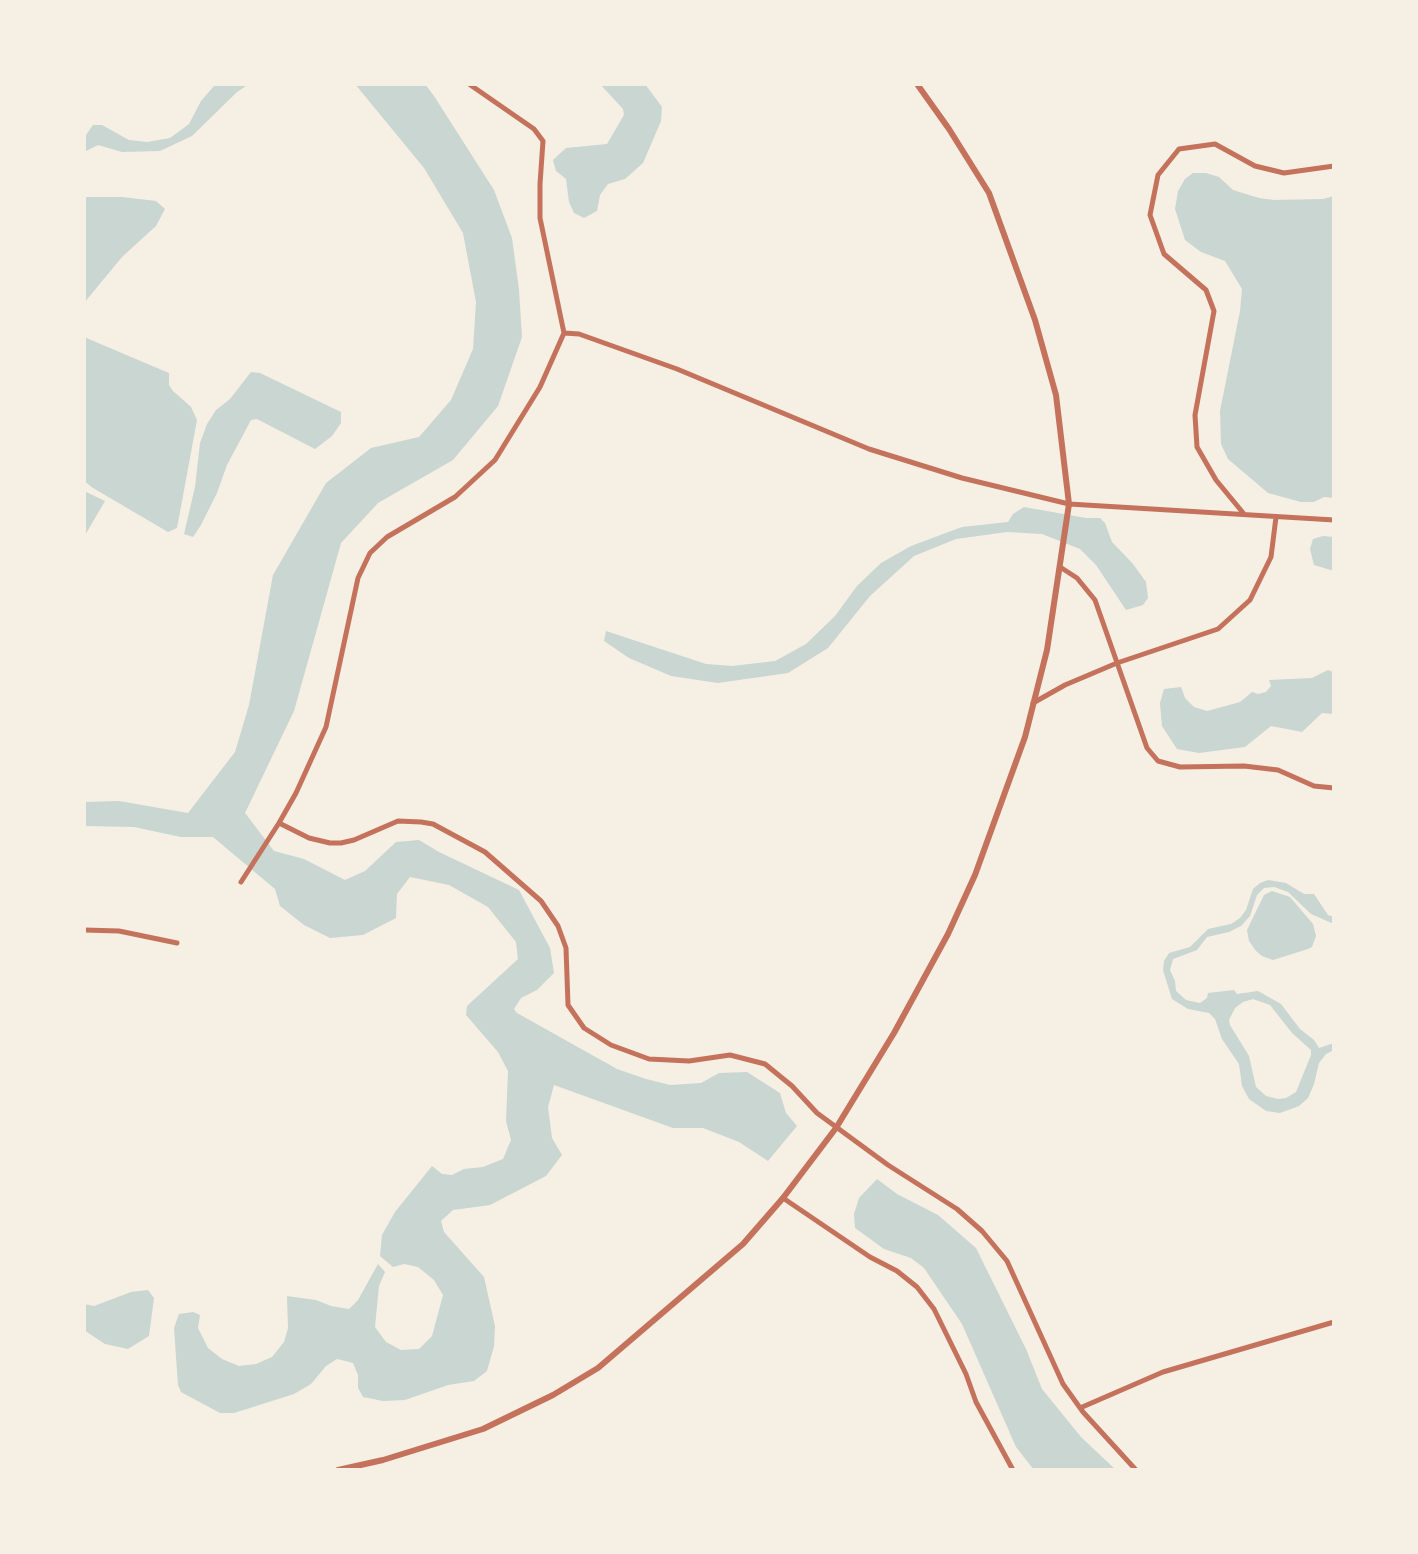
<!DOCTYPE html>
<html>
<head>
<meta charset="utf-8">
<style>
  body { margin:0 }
  #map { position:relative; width:1418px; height:1554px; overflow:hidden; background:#f6efe4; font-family:"Public Sans",sans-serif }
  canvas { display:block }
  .frame { position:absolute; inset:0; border:86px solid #f6efe4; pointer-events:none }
</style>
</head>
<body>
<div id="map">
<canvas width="1418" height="1554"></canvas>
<div class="frame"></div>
</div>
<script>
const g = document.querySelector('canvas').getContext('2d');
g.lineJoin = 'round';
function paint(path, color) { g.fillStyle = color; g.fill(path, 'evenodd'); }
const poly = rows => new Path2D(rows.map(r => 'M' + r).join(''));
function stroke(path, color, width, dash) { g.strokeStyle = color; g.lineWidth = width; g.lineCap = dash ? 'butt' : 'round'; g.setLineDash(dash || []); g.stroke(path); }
paint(poly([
  [223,84,249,84,237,92,192,136,160,151,122,152,98,145,84,152,84,138,93,125,102,125,129,140,147,142,170,138,189,124,201,101,214,86],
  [355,84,425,84,434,96,494,190,512,238,519,290,522,337,498,406,453,460,378,503,341,543,294,711,245,813,274,851,304,859,345,880,365,871,396,842,419,840,439,852,519,890,550,948,554,973,537,990,521,998,514,1009,517,1013,617,1069,646,1079,670,1085,701,1083,719,1073,747,1072,780,1093,786,1113,797,1126,768,1161,739,1142,703,1128,673,1128,554,1085,548,1107,552,1138,562,1155,546,1176,490,1205,453,1210,441,1221,444,1232,484,1277,495,1326,494,1346,487,1371,474,1381,448,1385,405,1400,383,1401,363,1397,358,1388,358,1375,353,1363,337,1359,326,1366,311,1384,294,1394,234,1413,220,1413,181,1392,178,1385,174,1328,179,1314,193,1312,200,1315,198,1328,208,1348,222,1359,239,1366,256,1364,272,1357,284,1342,288,1328,287,1296,316,1300,331,1306,349,1309,358,1300,378,1264,385,1272,379,1286,375,1327,386,1342,401,1350,419,1349,432,1336,443,1295,434,1280,418,1267,404,1264,393,1267,380,1256,382,1235,395,1212,432,1166,442,1174,452,1175,464,1169,483,1167,503,1159,511,1140,506,1121,508,1071,498,1052,466,1015,467,1006,518,959,516,942,488,907,449,885,410,877,397,894,396,918,363,935,330,938,304,925,280,906,275,889,213,837,181,837,134,827,84,826,84,802,119,801,188,813,235,752,249,705,273,575,326,483,371,448,419,437,451,400,473,349,476,302,463,233,424,168],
  [600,84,645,84,662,107,661,121,643,163,625,179,608,184,600,195,597,211,584,218,574,213,569,202,566,179,556,171,553,160,566,148,607,144,624,115,623,109],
  [1193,173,1206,173,1219,177,1233,190,1259,198,1274,200,1323,199,1334,196,1334,498,1324,497,1314,502,1301,502,1268,493,1228,459,1221,444,1220,411,1240,311,1242,289,1225,261,1201,252,1185,240,1175,209,1178,191,1185,179],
  [84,197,122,197,156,201,165,209,156,226,122,257,84,303],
  [84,337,169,373,169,385,173,391,191,407,197,420,177,528,168,532,93,488,84,481],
  [251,372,260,373,341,412,341,423,332,436,315,449,257,419,251,420,227,465,217,493,201,525,193,537,184,534,195,487,200,443,207,424,216,410,230,399],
  [84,491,105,501,84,537],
  [1024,507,1086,518,1100,518,1105,523,1112,542,1133,564,1146,582,1148,598,1143,605,1126,610,1096,565,1080,549,1042,534,1007,532,956,539,914,556,870,596,828,648,788,673,718,683,671,676,629,658,604,641,606,631,706,664,732,666,775,661,806,644,835,616,857,586,881,563,911,546,962,527,1008,522,1013,514],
  [1323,536,1334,537,1334,571,1314,565,1310,549,1313,539],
  [1328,670,1334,672,1334,714,1322,713,1302,732,1271,726,1245,747,1199,753,1177,749,1162,726,1160,703,1164,689,1181,687,1185,698,1194,707,1207,711,1240,702,1252,692,1258,694,1266,692,1271,686,1269,680,1312,678],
  [1268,880,1286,883,1304,894,1314,894,1328,915,1334,917,1334,924,1311,914,1288,892,1274,887,1264,888,1257,895,1250,916,1241,926,1229,932,1207,937,1197,950,1173,959,1170,970,1175,981,1176,991,1186,1000,1200,1003,1207,998,1208,993,1234,990,1237,994,1258,991,1281,1004,1300,1029,1314,1040,1319,1048,1334,1043,1334,1050,1326,1054,1319,1063,1314,1084,1308,1098,1299,1106,1280,1113,1266,1111,1249,1099,1242,1086,1239,1064,1222,1039,1215,1019,1209,1013,1188,1009,1172,999,1163,970,1164,961,1169,953,1190,947,1208,929,1231,924,1240,918,1246,910,1253,889,1260,883],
  [1253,999,1270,1005,1292,1033,1311,1050,1311,1055,1296,1092,1286,1098,1278,1099,1266,1096,1256,1087,1249,1056,1230,1025,1229,1020,1235,1008,1243,1002],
  [1272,891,1290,897,1313,924,1316,936,1312,947,1308,949,1273,960,1262,956,1256,951,1249,941,1247,930,1264,895],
  [877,1179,897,1194,938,1215,976,1248,1026,1349,1042,1389,1081,1437,1116,1470,1034,1470,1016,1447,962,1324,924,1268,911,1258,884,1249,855,1228,854,1214,859,1198],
  [148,1290,154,1298,149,1336,128,1349,105,1344,84,1330,84,1304,94,1306,131,1292]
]), '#c9d6d2');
stroke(poly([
  [469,84,534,129,543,141,540,184,540,218,564,333],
  [1244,514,1216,480,1197,447,1195,415,1214,311,1206,290,1164,254,1150,215,1158,175,1179,149,1215,144,1255,166,1284,173,1334,166],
  [1060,567,1077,578,1095,600,1147,748,1158,761,1180,767,1244,766,1278,770,1314,786,1334,788],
  [1033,703,1065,685,1117,663,1218,629,1250,600,1271,557,1276,517],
  [241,882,279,823],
  [84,930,119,931,177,943],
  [783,1198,870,1257,897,1271,917,1287,934,1309,966,1374,976,1402,1013,1470],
  [1080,1408,1163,1372,1334,1322],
  [1136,1470,1083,1412,1063,1384,1007,1261,982,1231,957,1209,888,1165,817,1113,792,1086,765,1064,730,1055,689,1061,649,1059,611,1045,584,1028,568,1005,566,948,558,926,541,901,485,852,433,824,421,822,398,821,354,840,341,843,330,843,309,838,279,823,296,793,326,727,358,578,370,553,387,537,455,497,495,460,540,387,564,333,579,334,677,369,869,449,962,478,1069,504,1334,520]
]), '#c5725c', 5);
stroke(poly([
  [338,1470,383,1460,483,1429,553,1395,598,1368,743,1244,783,1198,836,1128,894,1033,948,934,975,875,1025,737,1047,650,1069,504,1056,395,1035,320,989,193,949,129,917,84]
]), '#c5725c', 6);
</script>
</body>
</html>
